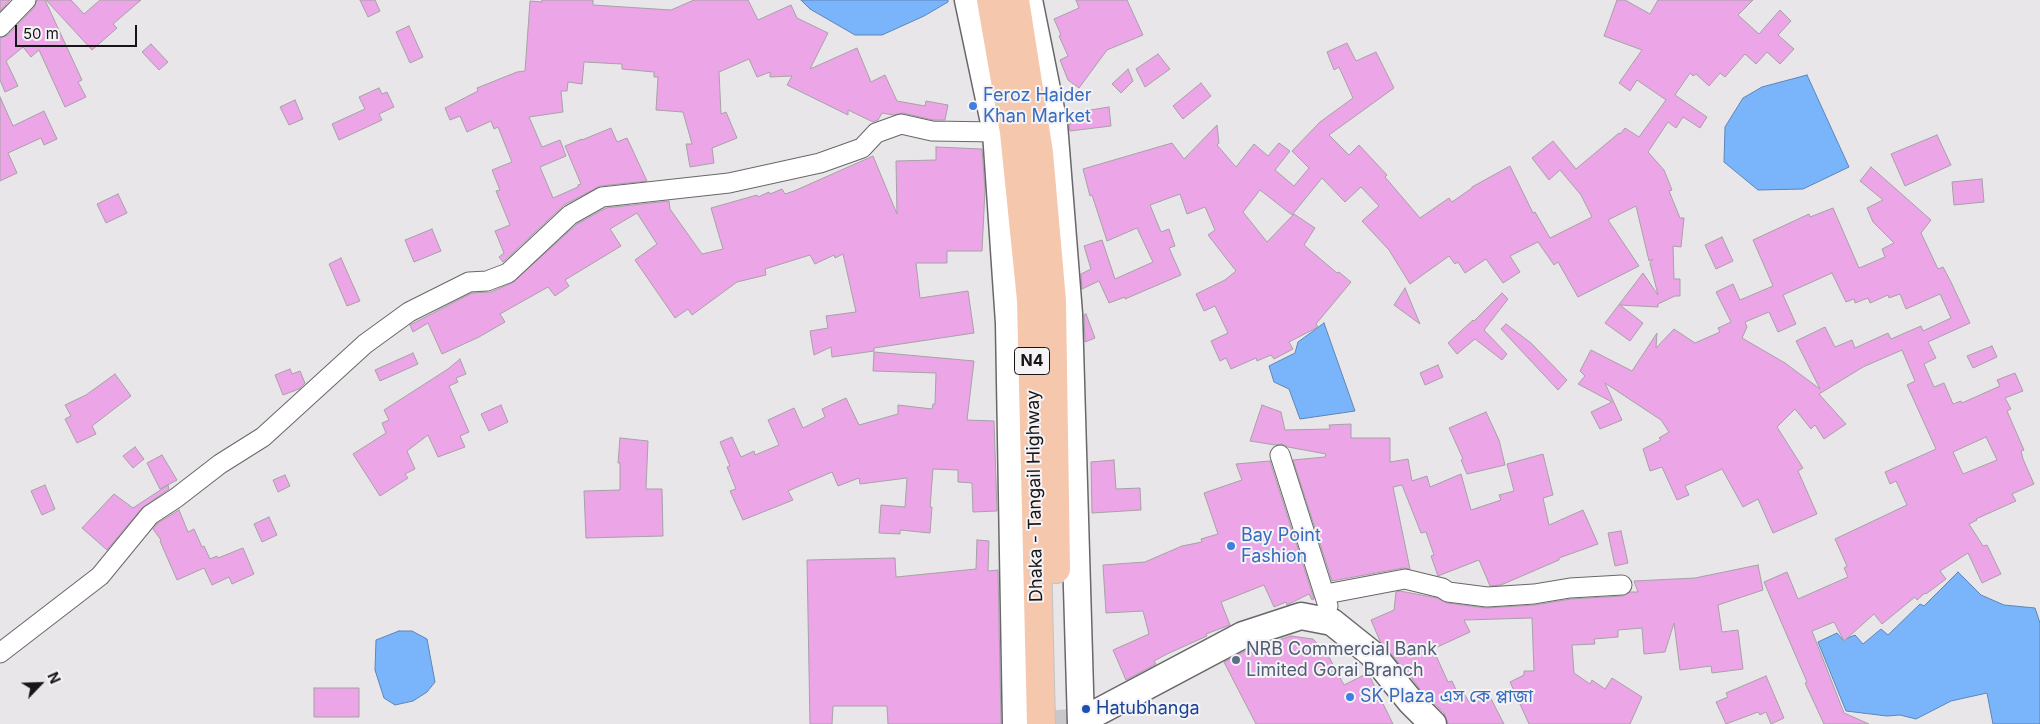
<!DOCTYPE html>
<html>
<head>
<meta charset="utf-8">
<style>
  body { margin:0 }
  #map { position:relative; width:2040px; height:724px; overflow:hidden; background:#e9e6e9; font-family:Inter,sans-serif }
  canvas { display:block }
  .north { position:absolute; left:15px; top:659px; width:50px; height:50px; -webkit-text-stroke:4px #f6f3f6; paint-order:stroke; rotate:66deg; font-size:14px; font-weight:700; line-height:20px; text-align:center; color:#171617 }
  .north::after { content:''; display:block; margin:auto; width:18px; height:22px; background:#171617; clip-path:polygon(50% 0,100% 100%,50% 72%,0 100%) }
  .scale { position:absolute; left:15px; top:25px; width:122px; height:22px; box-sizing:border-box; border:2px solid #171617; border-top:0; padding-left:6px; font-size:15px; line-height:18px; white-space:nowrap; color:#171617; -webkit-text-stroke:4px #f6f3f6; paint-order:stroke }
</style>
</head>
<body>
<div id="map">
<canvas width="2040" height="724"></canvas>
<div class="north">N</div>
<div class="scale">50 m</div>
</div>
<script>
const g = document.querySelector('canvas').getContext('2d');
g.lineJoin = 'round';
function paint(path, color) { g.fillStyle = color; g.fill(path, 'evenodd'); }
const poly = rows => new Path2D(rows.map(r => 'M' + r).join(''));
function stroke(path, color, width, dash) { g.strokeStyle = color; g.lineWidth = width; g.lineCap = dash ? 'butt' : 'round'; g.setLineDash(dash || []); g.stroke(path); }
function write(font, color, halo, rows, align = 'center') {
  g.font = font + ' Inter,"Noto Sans Bengali",sans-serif'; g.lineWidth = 4; g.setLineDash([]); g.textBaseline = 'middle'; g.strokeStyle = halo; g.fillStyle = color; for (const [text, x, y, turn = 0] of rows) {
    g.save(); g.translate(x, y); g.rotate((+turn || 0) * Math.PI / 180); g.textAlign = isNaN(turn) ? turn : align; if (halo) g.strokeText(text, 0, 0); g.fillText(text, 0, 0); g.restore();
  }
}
const water = poly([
  [801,0,948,0,948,2,924,16,882,35,855,35,810,9,801,0],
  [1807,75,1849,167,1803,189,1758,190,1724,162,1725,127,1743,98,1762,87,1807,75],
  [1324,323,1355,411,1300,419,1289,389,1274,382,1269,366,1295,353,1298,342,1324,323],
  [1958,572,1981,595,2004,605,2035,608,2040,623,2040,724,1993,724,1987,693,1951,701,1916,719,1900,715,1887,716,1846,711,1818,642,1837,633,1843,640,1855,635,1863,644,1881,629,1888,635,1920,604,1924,606,1958,572],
  [399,631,412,631,427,639,435,682,427,692,413,701,395,705,384,698,375,670,376,640,399,631]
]);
paint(water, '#7ab5fc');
stroke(water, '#5c85b7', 1);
const building = poly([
  [0,0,10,0,0,11,0,0],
  [37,0,45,0,82,80,78,82,86,97,65,107,39,50,31,57,23,47,6,61,18,86,5,92,0,80,0,38,8,35,34,8,37,0],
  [46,0,71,0,84,14,100,0,141,0,113,24,117,28,92,50,46,0],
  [360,0,375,0,380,11,368,17,360,0],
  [542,0,593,0,593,5,671,10,694,0,748,0,758,20,791,5,797,18,828,33,810,69,857,48,871,82,885,75,897,101,925,106,926,101,948,105,945,120,933,120,903,113,893,115,882,113,878,120,873,122,848,110,848,115,787,85,792,76,770,77,770,72,757,77,749,59,719,72,721,114,726,112,737,138,712,148,714,163,690,167,686,144,692,144,683,112,656,110,658,77,654,77,654,72,622,69,622,64,584,62,582,84,568,82,567,91,561,91,563,112,529,117,542,147,560,140,566,156,540,167,553,198,578,187,578,185,581,184,565,146,582,139,582,140,611,128,617,142,627,138,647,181,600,186,564,205,503,262,499,257,504,253,495,231,510,225,496,191,500,190,492,170,512,162,498,127,494,129,491,121,467,132,460,116,450,120,445,108,478,91,477,88,517,72,525,71,530,1,542,2,542,0],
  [1076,0,1127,0,1143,35,1107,50,1079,88,1068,80,1060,60,1068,56,1059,36,1061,35,1054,19,1079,8,1076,0],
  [1617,0,1625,0,1650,14,1658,0,1753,0,1738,15,1759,34,1780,10,1791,21,1778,35,1794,49,1780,64,1767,52,1756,64,1745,54,1725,77,1720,73,1709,86,1696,74,1693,76,1690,73,1675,95,1707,117,1700,128,1683,117,1676,128,1668,122,1648,152,1664,170,1672,190,1669,191,1680,218,1684,218,1681,247,1673,246,1674,279,1680,279,1680,296,1675,296,1658,304,1658,307,1620,305,1643,323,1630,341,1605,323,1643,273,1658,295,1650,263,1653,259,1649,261,1636,206,1608,220,1639,266,1578,297,1558,262,1554,265,1538,242,1510,256,1520,272,1503,283,1486,259,1465,273,1458,262,1455,264,1449,256,1410,284,1389,250,1362,221,1379,206,1361,187,1345,202,1322,178,1292,215,1260,190,1243,212,1267,242,1294,214,1315,228,1304,245,1337,273,1339,272,1351,282,1316,324,1318,327,1289,342,1293,349,1274,359,1271,355,1257,361,1256,358,1231,369,1226,358,1220,361,1211,341,1228,333,1215,306,1204,311,1196,294,1225,280,1236,271,1208,235,1215,230,1205,207,1187,214,1180,194,1150,205,1161,232,1169,229,1175,246,1169,248,1181,275,1125,299,1125,297,1109,303,1099,281,1082,289,1081,274,1091,269,1084,246,1102,240,1115,279,1153,262,1137,228,1107,241,1092,195,1090,196,1083,169,1172,143,1184,159,1217,125,1219,143,1217,145,1236,167,1254,144,1268,156,1279,143,1290,151,1275,170,1294,186,1309,168,1292,151,1320,122,1353,98,1339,67,1334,70,1327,52,1347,43,1356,61,1376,52,1394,88,1329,135,1349,155,1359,145,1387,175,1385,177,1420,218,1449,198,1452,202,1472,188,1472,187,1510,166,1533,213,1535,212,1550,238,1592,217,1581,195,1560,170,1549,180,1532,158,1553,141,1576,169,1619,133,1620,134,1625,128,1639,137,1666,100,1637,80,1630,91,1619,83,1642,50,1604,36,1617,0],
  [409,26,423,57,410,63,396,32,409,26],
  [151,44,168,62,159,70,142,52,151,44],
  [1158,54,1170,69,1145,87,1136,69,1158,54],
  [1128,69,1133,81,1121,93,1112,84,1128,69],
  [1201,83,1211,96,1183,119,1173,106,1201,83],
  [379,88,382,94,387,92,394,107,379,114,382,120,339,140,332,124,365,109,359,97,379,88],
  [0,97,13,126,44,111,57,139,44,145,41,138,8,153,17,173,0,181,0,97],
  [295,100,303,119,289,125,280,107,295,100],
  [1109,107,1111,126,1070,131,1069,125,1084,111,1109,107],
  [1937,135,1951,165,1905,186,1891,154,1937,135],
  [936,147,982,149,985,190,982,251,947,251,947,263,916,263,920,298,968,291,974,333,874,348,874,351,832,357,831,347,814,355,810,331,828,328,826,316,856,312,843,254,835,258,834,255,815,264,810,255,765,269,766,275,737,282,692,315,688,309,675,318,635,260,657,244,637,213,610,229,621,246,565,280,569,286,555,296,548,287,500,314,505,322,479,337,442,354,428,323,413,332,410,325,472,293,491,292,512,283,577,224,606,208,669,201,670,209,702,254,723,249,711,208,757,195,758,197,769,192,770,194,782,189,785,194,794,191,873,156,897,214,896,161,936,160,936,147],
  [1871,167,1931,220,1921,233,1938,269,1943,267,1951,282,1970,323,1928,342,1936,358,1924,364,1934,387,1944,383,1953,404,1961,401,1962,403,2000,386,1997,380,2015,373,2023,391,2005,398,2011,409,2007,411,2024,450,2021,451,2023,459,2034,484,2012,494,2016,501,1976,519,1977,520,1969,524,1983,546,1987,545,2001,574,1982,583,1968,553,1940,571,1946,579,1926,594,1925,593,1917,600,1915,597,1882,624,1874,614,1844,641,1834,622,1812,631,1844,713,1869,724,1824,724,1805,683,1807,682,1764,582,1787,572,1798,599,1848,577,1844,568,1847,566,1835,539,1907,505,1896,481,1890,484,1885,472,1936,449,1907,385,1915,381,1902,350,1863,367,1819,394,1846,424,1824,439,1815,425,1811,429,1795,409,1777,427,1803,468,1798,471,1817,514,1773,533,1758,499,1743,507,1722,469,1685,486,1689,495,1677,500,1662,467,1650,471,1643,449,1661,440,1659,438,1669,432,1661,420,1605,383,1622,420,1600,429,1591,412,1612,402,1578,384,1585,376,1580,371,1591,350,1632,371,1657,333,1656,348,1674,329,1695,343,1720,332,1718,328,1731,322,1716,292,1733,284,1740,300,1773,286,1753,240,1809,214,1810,217,1833,208,1859,268,1885,257,1882,249,1894,243,1873,222,1867,208,1883,200,1860,181,1871,167],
  [1832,273,1846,302,1854,299,1855,303,1868,298,1870,303,1888,295,1889,298,1900,294,1906,309,1940,294,1951,318,1923,331,1921,326,1891,339,1888,333,1855,348,1852,340,1835,347,1825,327,1796,341,1820,389,1785,363,1742,338,1747,327,1745,322,1769,312,1778,332,1796,324,1783,295,1832,273],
  [1986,437,1997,460,1963,474,1953,452,1986,437],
  [1982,179,1984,202,1954,205,1952,182,1982,179],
  [118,194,127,213,106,223,97,204,118,194],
  [432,229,441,251,414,262,405,240,432,229],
  [1722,237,1733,261,1716,269,1705,245,1722,237],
  [341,258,360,301,347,306,329,264,341,258],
  [1405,288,1420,324,1394,305,1405,288],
  [1502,293,1508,299,1484,330,1507,354,1502,360,1475,339,1457,354,1448,343,1473,320,1474,321,1502,293],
  [1086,314,1095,338,1085,342,1084,315,1086,314],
  [1506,324,1531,343,1567,380,1558,390,1501,329,1506,324],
  [1992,346,1997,357,1973,368,1967,356,1992,346],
  [874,352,974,361,967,420,994,421,997,511,973,512,972,483,958,482,958,470,933,469,930,507,932,507,930,533,900,530,900,534,879,533,881,505,905,507,907,478,860,484,859,478,838,486,832,472,788,491,793,500,743,520,730,491,736,489,727,467,730,466,720,442,732,437,741,457,754,451,755,455,779,445,768,420,794,408,803,428,825,417,822,409,846,398,859,425,898,414,898,405,932,409,933,404,935,404,936,373,873,371,874,352],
  [413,353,418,364,380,381,375,370,413,353],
  [460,359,466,374,456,378,458,382,449,386,469,432,460,436,465,447,438,457,428,435,407,451,415,469,405,474,408,478,380,496,353,454,386,433,382,423,389,420,384,410,448,369,460,359],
  [1438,365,1443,377,1425,385,1420,373,1438,365],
  [290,369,292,374,300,371,305,383,299,389,283,395,275,375,290,369],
  [115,374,131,396,92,426,96,434,77,443,65,419,71,416,65,405,86,395,115,374],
  [501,405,508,422,489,431,481,414,501,405],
  [1262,405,1281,412,1285,430,1330,429,1329,425,1351,424,1351,438,1390,438,1390,462,1408,459,1412,481,1427,476,1430,487,1461,474,1471,510,1501,500,1499,495,1514,491,1507,464,1543,454,1553,495,1543,498,1549,525,1583,510,1598,544,1559,558,1559,560,1501,585,1490,586,1479,560,1438,576,1431,556,1434,555,1426,532,1421,533,1402,485,1393,487,1410,569,1403,568,1332,581,1293,460,1325,457,1326,454,1288,447,1282,444,1275,445,1250,441,1262,405],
  [1486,412,1499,440,1505,465,1467,474,1461,460,1463,459,1449,428,1486,412],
  [620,438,648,441,646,489,662,489,663,536,586,538,584,491,620,490,620,463,618,463,620,438],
  [135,447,144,459,133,468,123,456,135,447],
  [162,455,177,480,160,489,147,463,162,455],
  [1114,460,1116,489,1140,488,1141,510,1092,513,1091,462,1114,460],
  [1270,461,1314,599,1312,600,1309,594,1287,605,1286,602,1274,607,1264,585,1221,602,1230,625,1206,634,1207,636,1167,654,1154,661,1156,664,1126,680,1113,650,1149,634,1143,611,1106,613,1103,565,1145,562,1182,546,1202,542,1201,539,1218,534,1204,493,1242,480,1236,464,1270,461],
  [285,475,290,486,278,492,273,480,285,475],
  [45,485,55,509,42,515,31,491,45,485],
  [168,485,169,489,142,508,107,550,82,528,114,494,133,508,168,485],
  [179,510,188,532,194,529,202,547,204,546,210,559,217,556,218,558,243,548,254,574,232,584,229,577,212,585,204,568,177,580,160,541,161,540,153,529,158,523,179,510],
  [269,517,277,535,262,542,254,524,269,517],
  [1621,531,1628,563,1615,566,1608,533,1621,531],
  [977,540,989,541,988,571,998,570,1001,724,888,724,887,706,833,706,832,724,810,724,807,560,895,558,896,577,976,569,977,540],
  [1758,565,1763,590,1718,605,1722,632,1738,630,1743,669,1712,673,1711,666,1680,670,1674,623,1665,652,1644,654,1642,628,1618,630,1618,637,1594,639,1595,644,1572,645,1574,673,1590,684,1592,680,1605,689,1612,678,1642,697,1630,724,1529,724,1510,682,1524,675,1524,671,1534,671,1532,618,1464,620,1470,632,1433,649,1448,682,1452,681,1458,694,1463,692,1469,702,1487,691,1504,724,1448,724,1444,713,1422,692,1403,666,1402,667,1380,641,1371,620,1394,610,1396,592,1400,591,1437,598,1447,603,1486,608,1535,605,1571,599,1623,596,1630,592,1638,592,1634,581,1695,578,1758,565],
  [1291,636,1313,639,1329,657,1344,685,1368,673,1393,724,1256,724,1224,662,1249,649,1291,636],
  [1766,676,1784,718,1771,724,1766,712,1760,715,1758,712,1726,724,1716,702,1728,697,1726,693,1766,676],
  [314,688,359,688,359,717,314,717,314,688]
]);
paint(building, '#eca5e7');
stroke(building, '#a5a2a5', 1);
stroke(poly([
  [1048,724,1081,721]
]), '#cac7ca', 26, [26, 13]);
const street = poly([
  [0,27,26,0],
  [1280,455,1328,606],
  [1326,594,1405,579,1442,588,1448,592,1487,597,1534,594,1570,588,1622,585],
  [0,653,100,576,150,515,176,498,220,464,263,437,365,344,409,312,469,282,487,281,508,273,570,215,602,197,729,183,820,163,862,148,876,133,901,124,932,131,996,132]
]);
const secondary = poly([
  [968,0,996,132,1009,323,1016,724],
  [1029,0,1054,124,1069,314,1081,724],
  [1081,721,1243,635,1301,616,1332,622,1372,654,1411,702,1433,724]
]);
const highway = poly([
  [991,0,1014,132,1031,300,1041,724],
  [1015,0,1039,153,1052,301,1056,569]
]);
stroke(street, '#696769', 21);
stroke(secondary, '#696769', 29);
stroke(highway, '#c3c2c3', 30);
stroke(street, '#fff', 19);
stroke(secondary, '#fff', 26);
stroke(highway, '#f5c7ac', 28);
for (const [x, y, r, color] of [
  [973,106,5,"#3f7fe0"],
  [1231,546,5,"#3f7fe0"],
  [1236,660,5,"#5c6f8a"],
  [1350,697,5,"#3f7fe0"],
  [1086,709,5,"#1a4fb4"]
]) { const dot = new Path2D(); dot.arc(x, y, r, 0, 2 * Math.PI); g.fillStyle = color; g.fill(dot); stroke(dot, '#f6f3f6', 2); }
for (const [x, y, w] of [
  [1032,361,35]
]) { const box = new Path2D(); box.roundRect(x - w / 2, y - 13.5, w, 27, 4); g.fillStyle = '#f6f3f6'; g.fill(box); stroke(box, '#171617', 1); }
write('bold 16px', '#171617', null, [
  ["N4",1032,361]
]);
write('18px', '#366cbe', '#f6f3f6', [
  ["Feroz Haider",983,96],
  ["Khan Market",983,117],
  ["Bay Point",1241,536],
  ["Fashion",1241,557],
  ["SK Plaza এস কে প্লাজা",1360,697]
], 'left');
write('18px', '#171617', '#f6f3f6', [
  ["Dhaka - Tangail Highway",1035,496,-91]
]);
write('18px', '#4e5e75', '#f6f3f6', [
  ["NRB Commercial Bank",1246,650],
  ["Limited Gorai Branch",1246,671]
], 'left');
write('18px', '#164399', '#f6f3f6', [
  ["Hatubhanga",1096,709]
], 'left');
</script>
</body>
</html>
